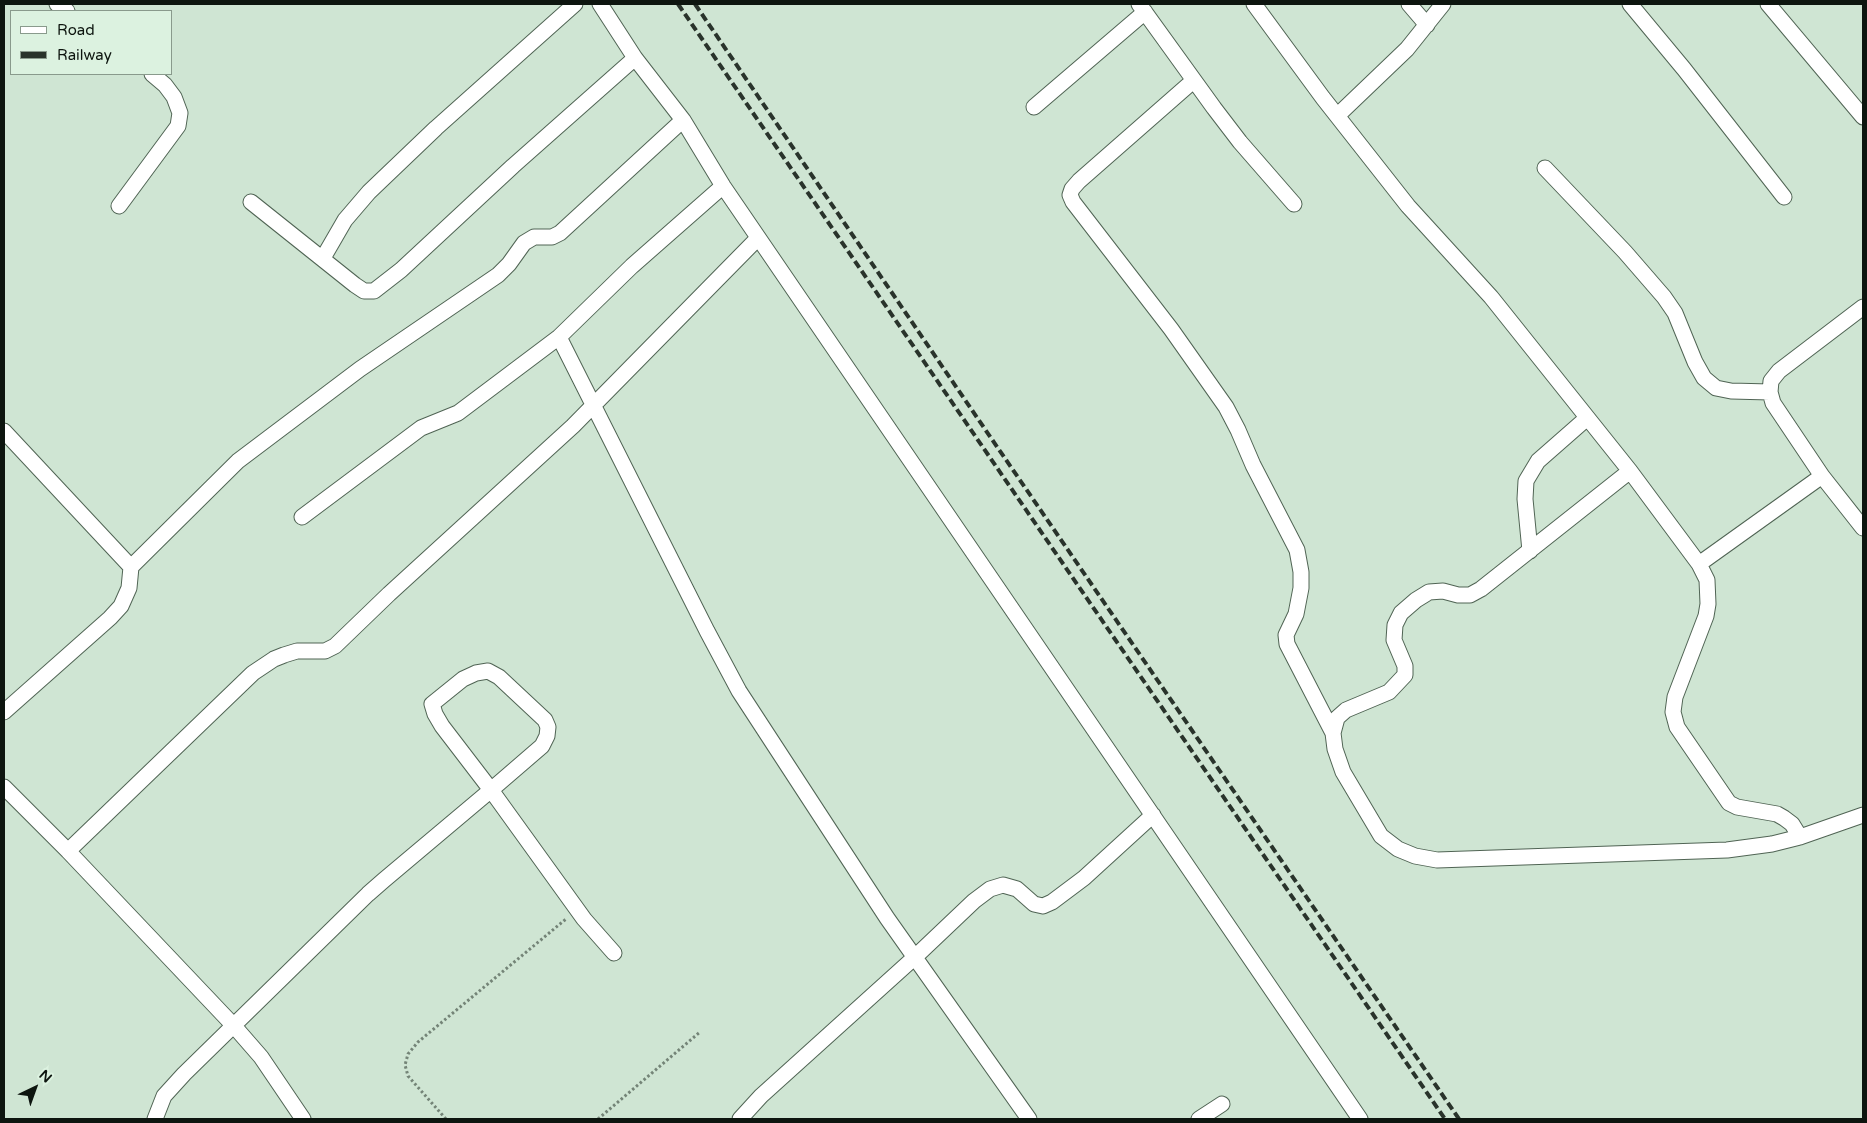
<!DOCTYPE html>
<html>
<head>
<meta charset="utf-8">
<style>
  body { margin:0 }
  #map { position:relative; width:1867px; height:1123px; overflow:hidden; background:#cfe5d3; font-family:"Varela Round",sans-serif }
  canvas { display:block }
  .frame { position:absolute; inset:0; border:5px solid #0d150f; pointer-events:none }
  .legend { position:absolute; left:10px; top:10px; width:162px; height:65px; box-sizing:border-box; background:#dcf2e0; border:1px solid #899a8c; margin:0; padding:6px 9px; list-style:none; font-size:15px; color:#0d150f }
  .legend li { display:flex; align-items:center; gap:10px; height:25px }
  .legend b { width:25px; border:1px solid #899a8c }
  .north { position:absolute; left:10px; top:1063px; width:50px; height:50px; -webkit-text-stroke:4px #dcf2e0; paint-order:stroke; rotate:42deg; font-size:14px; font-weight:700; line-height:20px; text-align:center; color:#0d150f }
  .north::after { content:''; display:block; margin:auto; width:18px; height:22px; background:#0d150f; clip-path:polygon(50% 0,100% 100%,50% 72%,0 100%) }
</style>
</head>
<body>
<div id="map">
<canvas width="1867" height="1123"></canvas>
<div class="frame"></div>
<ul class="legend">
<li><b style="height:6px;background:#fff"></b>Road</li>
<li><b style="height:6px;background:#29332b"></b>Railway</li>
</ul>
<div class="north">N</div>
</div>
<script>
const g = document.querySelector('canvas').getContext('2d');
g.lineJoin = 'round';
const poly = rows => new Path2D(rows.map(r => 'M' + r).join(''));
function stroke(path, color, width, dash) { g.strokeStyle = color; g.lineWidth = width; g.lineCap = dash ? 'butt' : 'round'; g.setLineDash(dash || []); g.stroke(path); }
const street = poly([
  [57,4,67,11],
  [600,4,635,58,683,120,723,186,1360,1119],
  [1139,4,1214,108,1240,142,1294,204],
  [1254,4,1323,98,1408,206,1491,297,1630,471,1699,564,1707,580,1708,604,1706,616,1675,697,1673,712,1677,727,1729,803,1737,807,1777,814,1784,818,1792,824,1800,837],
  [1409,4,1427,25],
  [1630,4,1684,69,1784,197],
  [1768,4,1863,117],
  [1193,81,1079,181,1072,189,1070,195,1073,202,1171,329,1226,407,1238,430,1253,465,1297,550,1301,572,1301,588,1296,614,1286,635,1287,644,1333,733],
  [1034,107,1145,12],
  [1338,115,1407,49,1443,4],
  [1545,168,1625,252,1664,297,1675,313,1695,362,1704,378,1716,388,1731,391,1770,392],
  [251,202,355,285,364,291,374,291,401,270,513,166,635,58],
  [119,206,178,126,180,113,174,97,165,85,152,74],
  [323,258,345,220,369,192,436,128,575,4],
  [1863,307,1779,371,1771,381,1770,392,1773,403,1822,476,1863,528],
  [559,337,707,631,739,691,887,918,1029,1119],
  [4,431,131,567],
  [1630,471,1481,589,1470,595,1458,595,1443,591,1429,592,1416,600,1401,613,1395,625,1394,640,1405,666,1405,675,1389,692,1346,710,1337,718,1333,733,1335,749,1343,772,1381,836,1398,849,1415,856,1437,860,1727,850,1772,844,1800,837,1863,815],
  [302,517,421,428,458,413,559,337,632,266,723,186],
  [1530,551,1525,499,1526,481,1538,461,1587,418],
  [1699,564,1822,476],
  [4,712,110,618,121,606,129,588,131,567,238,461,360,369,498,275,509,264,524,243,534,237,552,237,560,233,683,120],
  [4,787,68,851,234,1026,261,1057,303,1119],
  [68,851,253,673,274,659,284,655,297,651,325,651,335,646,389,594,573,426,758,238],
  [155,1119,164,1096,184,1074,368,894,384,880,491,790,542,746,547,736,548,727,545,720,499,677,488,671,476,673,463,679,432,704,435,714,442,726,491,790,584,919,614,953],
  [740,1119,761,1096,915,957,974,901,990,889,1003,885,1017,889,1034,904,1043,906,1052,902,1084,878,1153,815],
  [1199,1119,1222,1104]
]);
stroke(street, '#506454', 17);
stroke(poly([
  [446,1119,408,1076,405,1065,408,1054,418,1042,566,919],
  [598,1119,700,1032]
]), '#748477', 3, [2.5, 2.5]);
stroke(street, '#fff', 15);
stroke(poly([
  [678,4,1445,1119],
  [695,4,991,438,1459,1119]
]), '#29332b', 4, [8, 4]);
</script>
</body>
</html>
